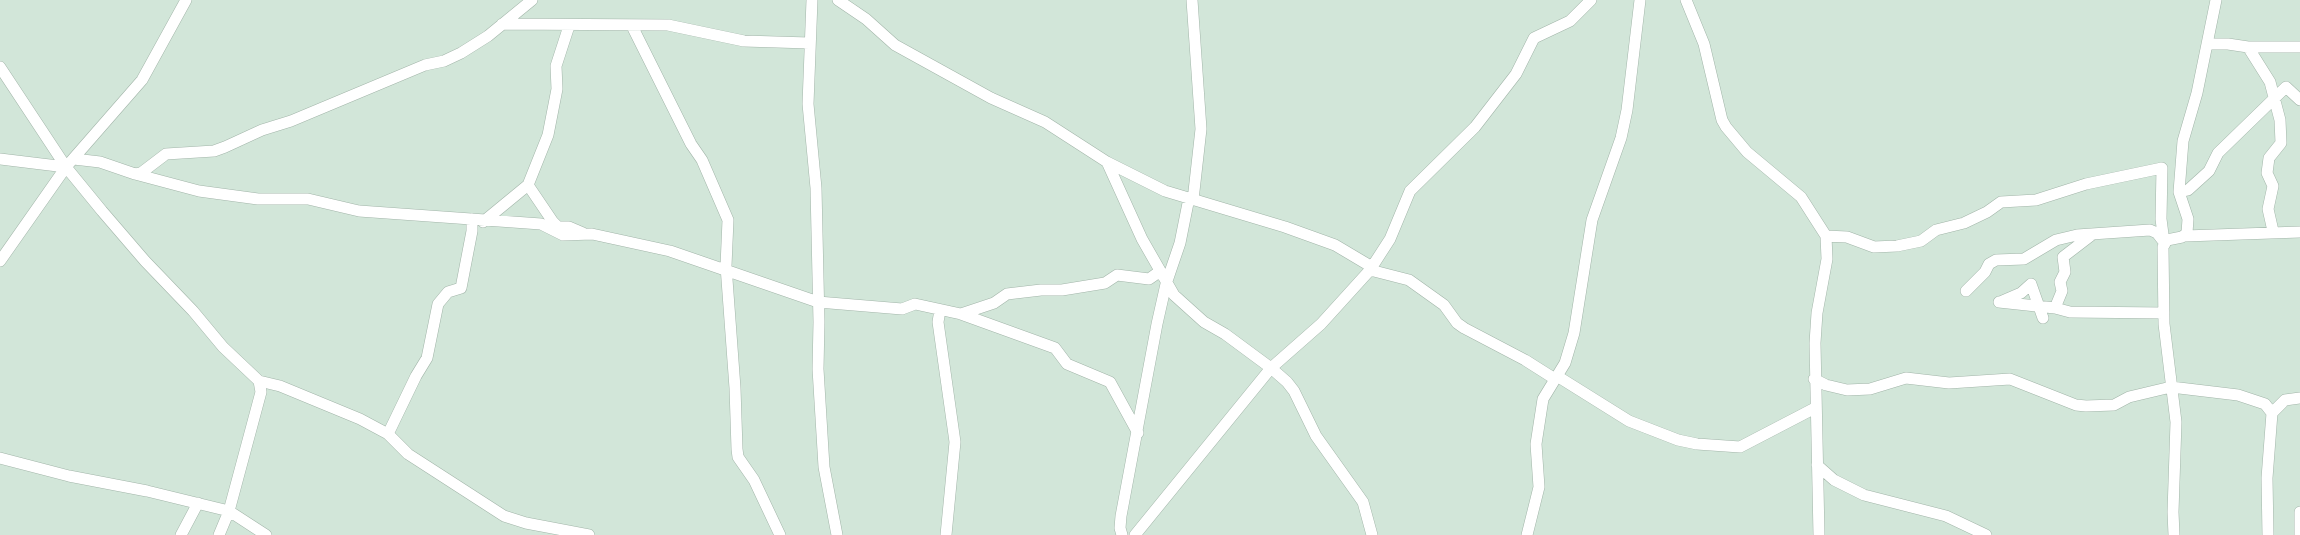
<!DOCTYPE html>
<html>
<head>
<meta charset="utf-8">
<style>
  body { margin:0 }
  canvas { display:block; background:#d2e6d9 }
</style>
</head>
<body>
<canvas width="2300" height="535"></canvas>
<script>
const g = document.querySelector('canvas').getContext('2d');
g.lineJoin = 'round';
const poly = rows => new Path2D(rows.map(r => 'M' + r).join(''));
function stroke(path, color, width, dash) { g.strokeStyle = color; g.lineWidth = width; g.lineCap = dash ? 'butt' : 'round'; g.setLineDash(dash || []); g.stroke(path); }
const minor = poly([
  [812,0,808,104,816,188,819,322,818,369,824,467,837,535],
  [838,0,866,19,895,45,991,98,1045,122,1107,162,1142,239,1174,295,1204,322,1225,334,1271,368,1287,382,1294,391,1316,436,1363,502,1372,535],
  [1192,0,1201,129,1193,200],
  [1686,0,1704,44,1722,120,1726,127,1747,152,1801,197,1826,236,1827,259,1817,313,1815,343,1819,535],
  [502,24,668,25,744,41,809,43],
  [632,26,691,144,702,160,728,220,726,266,735,388,737,449,738,457,754,480,780,535],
  [2207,44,2228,44,2248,47,2300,47],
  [2248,47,2270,82,2280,120,2281,143,2269,158,2267,173,2273,186,2268,209,2273,231],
  [0,67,66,167,102,211,145,261,193,311,223,347,259,381,261,392,229,511,266,535],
  [0,159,66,167],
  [74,159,100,162,135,174,141,173,166,154,214,151,225,147,262,130,291,121,425,65,444,61,461,53,488,36,532,0],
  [1107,162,1165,191,1285,227,1335,245,1372,267],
  [135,174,199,191,258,199,308,199,359,211,541,224,563,235,592,234,670,251,818,302,902,309,915,304,961,314,1055,348,1067,364,1110,382,1138,433],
  [528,185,553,222,551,229],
  [2179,192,2188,190,2209,171,2218,153,2286,87,2300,100],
  [483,222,528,185,548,135,557,89,556,66,569,26],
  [553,222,558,227,569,227,583,233],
  [1826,236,1847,237,1874,247,1897,246,1921,241,1936,230,1964,223,1987,212,2001,202,2036,200,2086,184,2162,168,2161,219,2164,242],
  [2185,236,2300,232],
  [0,261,66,167,142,80,186,0],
  [1370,270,1409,280,1444,305,1457,323,1464,328,1525,360,1555,379],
  [1966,291,1985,272,1989,264,1996,260,2024,259,2056,240,2077,235,2150,230,2157,233,2164,242],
  [1999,302,2055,308,2062,291,2060,282,2065,272,2063,257,2093,234],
  [2000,302,2021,293,2031,284,2043,318],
  [2055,308,2070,312,2164,313],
  [940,310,938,322,955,442,946,535],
  [961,314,994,303,1007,294,1041,290,1062,290,1105,283,1117,275,1149,279,1159,272],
  [1557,376,1629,421,1678,440,1697,444,1740,447,1815,408],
  [1814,379,1826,385,1847,390,1870,389,1906,378,1949,383,2010,379,2076,405,2086,406,2114,405,2129,397,2171,387,2238,395,2265,404,2272,413],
  [259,381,280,386,360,419,388,434,408,454,504,516,526,523,589,535],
  [388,434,416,376,427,358,438,304,448,292,461,288,472,231,472,219],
  [0,458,69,476,147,491,229,511,219,535],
  [1817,465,1834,480,1864,495,1946,516,1986,535],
  [181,535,198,503],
  [1122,535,1120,528,1121,516,1157,324,1166,284,1180,243,1189,198],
  [1135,535,1271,368,1321,324,1370,270,1390,239,1410,191,1475,127,1516,74,1534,38,1570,21,1591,0],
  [1527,535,1539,487,1536,444,1543,399,1565,363,1574,333,1592,220,1621,138,1627,110,1640,0],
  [2174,535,2173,512,2176,422,2164,324,2163,247,2167,240,2182,237,2187,233,2188,219,2179,192,2183,141,2197,93,2216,0],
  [2268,535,2267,478,2272,413,2285,400,2300,398],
  [2300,535,2300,512]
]);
stroke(minor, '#a2b5a9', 12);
stroke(minor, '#fff', 11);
</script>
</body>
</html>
